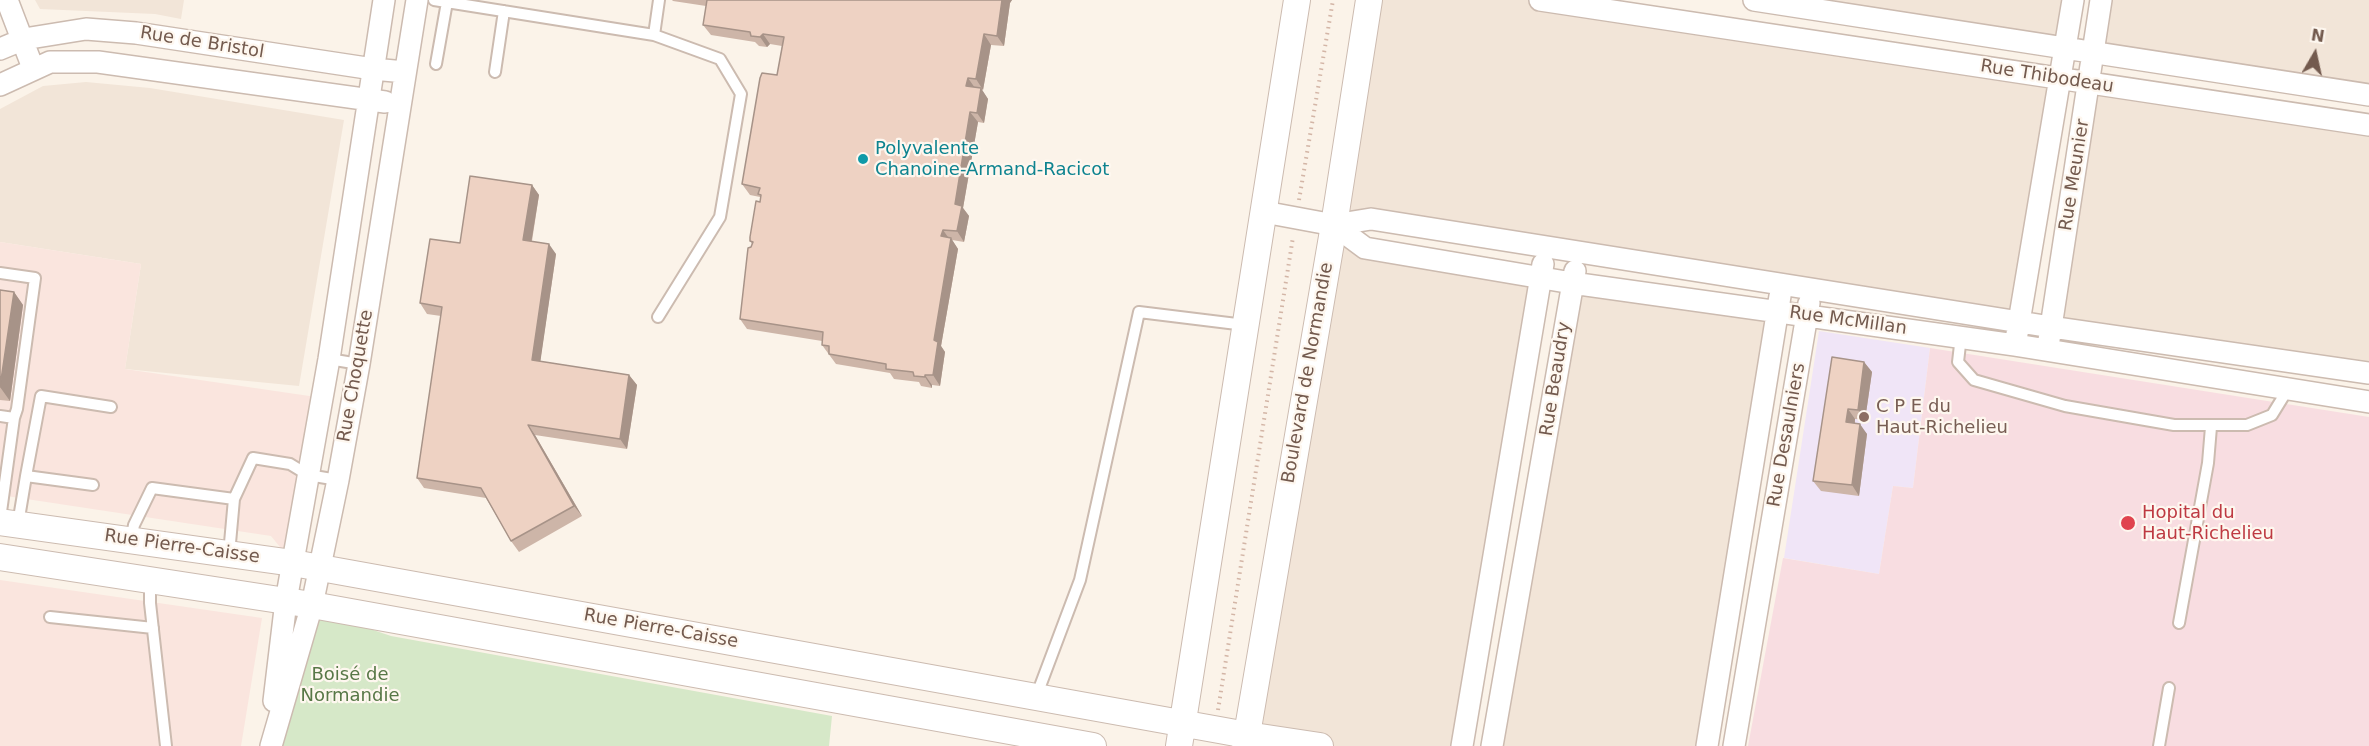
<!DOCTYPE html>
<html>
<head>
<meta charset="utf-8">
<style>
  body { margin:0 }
  #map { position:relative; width:2369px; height:746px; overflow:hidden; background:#fbf3e9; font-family:"DejaVu Sans",sans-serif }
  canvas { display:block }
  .north { position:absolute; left:2285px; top:24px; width:60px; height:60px; -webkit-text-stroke:4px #fef7ef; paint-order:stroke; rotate:9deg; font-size:16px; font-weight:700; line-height:24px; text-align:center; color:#735a4e }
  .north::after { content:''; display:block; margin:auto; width:21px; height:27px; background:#735a4e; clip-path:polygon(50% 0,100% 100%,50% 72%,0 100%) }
</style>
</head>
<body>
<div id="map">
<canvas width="2369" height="746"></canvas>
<div class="north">N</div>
</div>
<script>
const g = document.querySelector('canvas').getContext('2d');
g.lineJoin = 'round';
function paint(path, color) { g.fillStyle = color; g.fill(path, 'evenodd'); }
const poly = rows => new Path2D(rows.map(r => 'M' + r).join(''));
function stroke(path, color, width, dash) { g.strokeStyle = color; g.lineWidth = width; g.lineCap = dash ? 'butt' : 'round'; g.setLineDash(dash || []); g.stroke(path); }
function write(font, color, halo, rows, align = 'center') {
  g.font = font + ' "DejaVu Sans",sans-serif'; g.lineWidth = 4.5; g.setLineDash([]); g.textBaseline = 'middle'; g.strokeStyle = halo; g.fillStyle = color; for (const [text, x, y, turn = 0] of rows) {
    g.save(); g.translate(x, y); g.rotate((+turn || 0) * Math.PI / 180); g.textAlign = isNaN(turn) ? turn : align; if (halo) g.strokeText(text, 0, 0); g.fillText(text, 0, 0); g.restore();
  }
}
paint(poly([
  [35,0,184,0,181,19,155,14,40,9],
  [1369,0,1542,0,2060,79,2019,321,1578,254,1334,225,1365,248,1540,277,1461,746,1320,746,1247,735],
  [1766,0,2073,0,2066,47],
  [2101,0,2369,0,2369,96,2092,52],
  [86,82,150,88,344,120,299,386,125,369,141,264,0,242,0,109,43,86],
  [2089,84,2369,127,2369,374,2048,328],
  [1572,283,1778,311,1707,746,1492,746]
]), '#f2e5d8');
paint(poly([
  [0,242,141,264,125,369,323,398,293,563,271,536,0,495],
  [0,580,262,618,241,746,0,746]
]), '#fae5de');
paint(poly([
  [1819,331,1930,348,1913,488,1893,486,1879,574,1784,558]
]), '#f0e5f7');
paint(poly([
  [1930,348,2369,417,2369,746,1748,746,1783,558,1879,574,1893,486,1913,488]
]), '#f8dde1');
paint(poly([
  [311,609,391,636,832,716,829,746,270,746]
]), '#d6e8c8');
const service = poly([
  [434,0,654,35],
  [436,64,447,2],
  [495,72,504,11],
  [0,273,35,278,17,409,14,418],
  [658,317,720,217,741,94,720,59,654,35,659,0],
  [1961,336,1958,362,1974,380,2065,406,2174,425,2247,425,2272,415,2288,389],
  [329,359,359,364],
  [0,416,14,418,0,519],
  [26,476,41,396,111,407],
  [18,524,26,476,93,485],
  [131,540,134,525,152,488,234,499],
  [229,554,234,499,253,458,290,464,308,475,338,480],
  [150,579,150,603,166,746],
  [50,617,153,628],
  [2179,623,2208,463,2211,427],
  [1036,697,1080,580,1139,312,1245,325],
  [2159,746,2169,688]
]);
const minor = poly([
  [7,0,33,68],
  [1540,0,2369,125],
  [1754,0,2369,95],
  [0,49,24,39,86,29,136,33,373,69,405,72],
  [0,85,50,62,98,62,385,102],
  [1264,212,1334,225,1371,219,2051,327,2369,373],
  [1334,225,1365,248,1572,283,2015,345,2369,402],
  [2017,334,2073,0],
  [2049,340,2101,0],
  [274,701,286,601,329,359,384,0],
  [271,746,312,605,338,480,359,364,417,0],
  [1462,746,1543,264],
  [1492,746,1575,271],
  [1707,746,1780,296],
  [1734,746,1809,303]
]);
const tertiary = poly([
  [0,522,293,563,1247,735,1320,746],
  [0,557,312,605,1093,746],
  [1179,746,1297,0],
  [1245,746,1334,225,1369,0]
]);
stroke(service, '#ccbbb0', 14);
stroke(minor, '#ccbbb0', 24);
stroke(tertiary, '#ccbbb0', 28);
stroke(poly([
  [1299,200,1333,0],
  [1218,710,1293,237]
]), '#d3b5a6', 4, [1.5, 4.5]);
stroke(service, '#fff', 10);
stroke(minor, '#fff', 21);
stroke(tertiary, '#fff', 26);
paint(poly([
  [672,0,1012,0,1010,3,1004,46,991,45,983,90,981,89,988,99,984,123,978,122,963,208,969,216,964,242,952,240,958,249,941,346,945,352,940,386,932,385,932,388,921,386,919,382,894,379,890,373,836,364,822,345,822,341,747,329,740,319,752,244,750,241,760,202,760,197,750,195,742,184,777,75,782,46,770,44,767,47,759,46,755,42,711,35,703,25,706,6,673,1],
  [532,185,539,195,532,241,556,254,540,362,629,375,637,385,627,449,535,435,582,516,519,552,511,541,486,498,424,488,417,478,441,316,427,314,420,303,460,243],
  [0,290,14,292,23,305,10,401,0,400],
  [1864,362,1872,372,1865,420,1855,419,1855,423,1867,434,1859,496,1821,491,1813,481]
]), '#cdb5a8');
paint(poly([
  [1002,0,1012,0,1010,3,1004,46,997,36],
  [763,34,770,44,767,47,760,37],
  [984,34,991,45,983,90,976,79],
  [968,78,975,88,966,86],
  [981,88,988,99,984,123,977,113],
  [970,112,978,122,963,208,969,216,964,242,957,231,955,204],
  [532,185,539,195,530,250,523,240],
  [943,230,950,240,941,236],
  [951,238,958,249,941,346,945,352,940,386,933,375,934,340],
  [549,244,556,254,539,371,532,360],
  [14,292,23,305,10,401,0,387],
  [1864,362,1872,372,1865,420,1858,410],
  [629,375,637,385,627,449,620,439],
  [925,375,932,385,932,388,925,377],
  [1848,409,1855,419,1854,432,1846,422],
  [1860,424,1867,434,1859,496,1852,485],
  [528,425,535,435,582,516,574,506]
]), '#a79388');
const building = poly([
  [707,0,1002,0,997,36,984,34,976,79,968,78,966,86,981,88,977,113,970,112,955,204,962,206,957,231,943,230,941,236,951,238,934,340,938,342,933,375,925,375,925,377,914,376,913,372,886,369,886,364,829,354,829,346,822,345,823,332,740,319,748,248,751,247,753,242,750,241,750,237,756,201,760,202,761,195,758,194,760,188,742,184,760,78,762,73,777,75,784,37,763,34,760,37,751,36,750,32,703,25,707,0],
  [470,176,532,185,523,240,549,244,532,360,629,375,620,439,528,425,574,506,511,541,481,488,417,478,442,307,420,303,430,239,460,243,470,176],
  [0,290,14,292,0,387,0,290],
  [1832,357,1864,362,1858,410,1848,409,1846,422,1860,424,1852,485,1813,481,1832,357]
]);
paint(building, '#eed2c3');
stroke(building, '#a79388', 1.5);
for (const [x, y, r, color] of [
  [863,159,6,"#0f9aa8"],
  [1864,417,6,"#8d6e63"],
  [2128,523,8,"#e0444e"]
]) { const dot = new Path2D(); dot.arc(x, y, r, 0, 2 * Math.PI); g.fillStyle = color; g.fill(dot); stroke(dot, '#fef7ef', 2); }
write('18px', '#735a4e', '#fef7ef', [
  ["Rue de Bristol",202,43,9],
  ["Rue Thibodeau",2047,77,9],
  ["Rue Meunier",2075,175,-81],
  ["Rue McMillan",1848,321,8],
  ["Boulevard de Normandie",1308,373,-80],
  ["Rue Choquette",356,376,-80],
  ["Rue Beaudry",1556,379,-81],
  ["Rue Desaulniers",1787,435,-80],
  ["Rue Pierre-Caisse",182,547,8],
  ["Rue Pierre-Caisse",661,629,10]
]);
write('18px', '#0d838f', '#fef7ef', [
  ["Polyvalente",875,149],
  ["Chanoine-Armand-Racicot",875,170]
], 'left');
write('18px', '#785e54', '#fef7ef', [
  ["C P E du",1876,407],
  ["Haut-Richelieu",1876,428]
], 'left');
write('18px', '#be3a42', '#fef7ef', [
  ["Hopital du",2142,513],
  ["Haut-Richelieu",2142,534]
], 'left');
write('18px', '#587847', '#fef7ef', [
  ["Boisé de",350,675],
  ["Normandie",350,696]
]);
</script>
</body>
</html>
